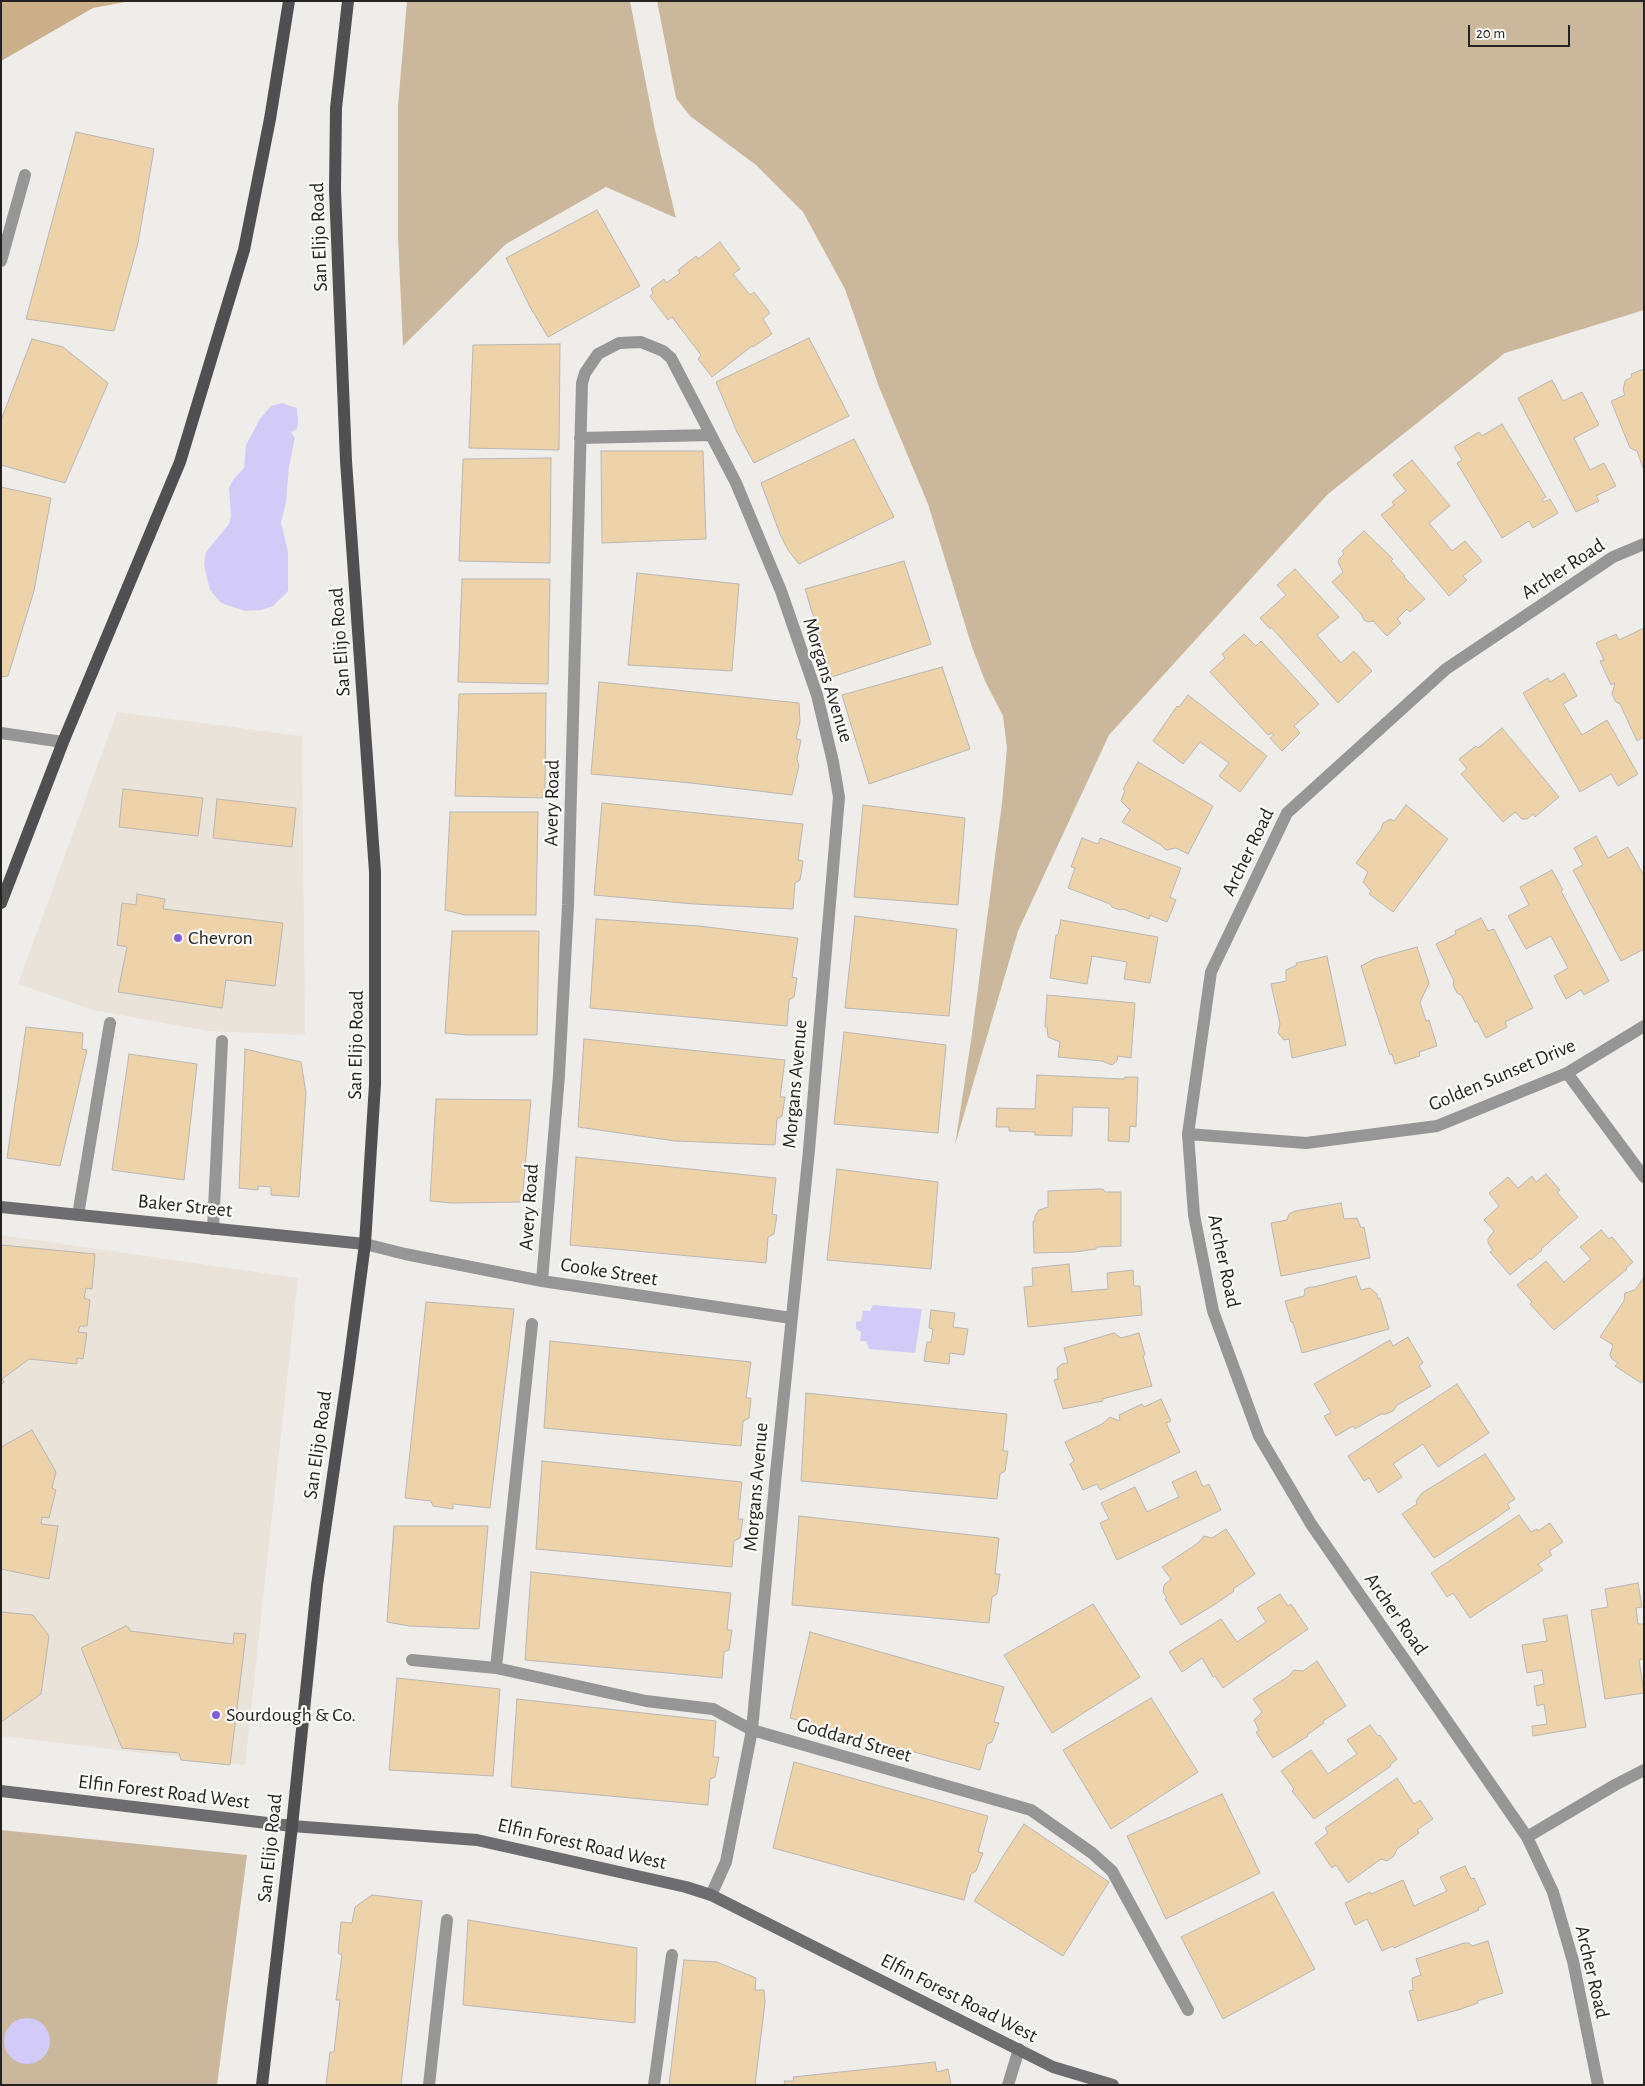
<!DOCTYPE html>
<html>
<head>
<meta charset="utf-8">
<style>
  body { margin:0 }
  #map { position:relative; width:1645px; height:2086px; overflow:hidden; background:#efedea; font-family:"Alegreya Sans",sans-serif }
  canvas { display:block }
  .frame { position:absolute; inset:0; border:2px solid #242322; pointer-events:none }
  .scale { position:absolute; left:1468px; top:25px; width:102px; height:22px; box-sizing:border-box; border:2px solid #242322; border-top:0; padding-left:6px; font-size:15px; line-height:18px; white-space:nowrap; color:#242322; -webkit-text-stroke:4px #fcfaf7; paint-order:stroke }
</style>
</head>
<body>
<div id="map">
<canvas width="1645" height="2086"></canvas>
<div class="frame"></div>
<div class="scale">20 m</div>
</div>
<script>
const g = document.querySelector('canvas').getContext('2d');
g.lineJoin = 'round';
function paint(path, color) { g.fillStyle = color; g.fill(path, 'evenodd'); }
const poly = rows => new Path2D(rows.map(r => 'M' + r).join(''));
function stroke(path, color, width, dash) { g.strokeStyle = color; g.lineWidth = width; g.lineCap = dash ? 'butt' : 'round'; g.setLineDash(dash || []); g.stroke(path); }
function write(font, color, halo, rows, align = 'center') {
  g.font = font + ' "Alegreya Sans",sans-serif'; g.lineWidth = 4.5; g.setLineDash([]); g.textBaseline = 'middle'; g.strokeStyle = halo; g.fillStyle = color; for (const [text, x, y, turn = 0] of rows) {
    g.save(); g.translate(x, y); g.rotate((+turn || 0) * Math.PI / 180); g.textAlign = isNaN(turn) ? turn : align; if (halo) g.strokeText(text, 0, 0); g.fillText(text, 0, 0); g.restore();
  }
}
paint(poly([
  [117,712,302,736,305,1035,208,1031,93,1010,18,984],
  [1,1235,298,1278,245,1765,1,1736]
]), '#e9e3d9');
paint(poly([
  [407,1,630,1,655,130,676,218,606,187,506,244,403,346,398,237,398,106],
  [657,1,1644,1,1644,310,1505,353,1328,494,1109,735,1018,931,955,1145,972,1034,1002,803,1007,748,1003,716,985,681,972,647,928,504,879,387,845,289,803,212,756,165,690,116,676,98],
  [1,1830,247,1855,217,2085,1,2085]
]), '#cbb79c');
paint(poly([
  [1,1,131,1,93,8,1,61]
]), '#cbaf88');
paint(poly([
  [282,403,297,408,298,422,297,429,291,432,295,438,289,466,286,502,281,522,288,552,288,591,273,606,261,610,245,611,221,603,210,590,204,565,206,552,229,524,231,516,229,488,233,480,244,468,246,445,260,419,271,406],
  [873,1305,922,1309,915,1353,869,1349,866,1341,860,1341,861,1332,856,1329,856,1322,861,1321,863,1311,870,1311],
  '4 2041a23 23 0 1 1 46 0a23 23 0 1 1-46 0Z'
]), '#d3cbf7');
const building = poly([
  [76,132,154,149,138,243,114,331,26,319,76,132],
  [597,210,640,286,548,337,530,307,506,258,597,210],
  [720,242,740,269,733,274,750,295,754,292,770,313,763,319,772,334,753,347,752,346,712,377,698,359,701,355,672,317,668,320,650,296,653,293,651,289,664,279,666,283,680,273,678,270,696,256,698,259,720,242],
  [809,338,849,416,754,463,737,432,716,382,809,338],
  [32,339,63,347,108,383,65,483,1,465,1,420,32,339],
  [560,344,559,450,469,448,473,345,560,344],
  [1644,369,1644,468,1643,468,1637,451,1630,448,1611,401,1625,395,1623,390,1625,381,1632,377,1631,374,1644,369],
  [1552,380,1563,401,1582,392,1599,425,1574,438,1590,470,1604,463,1616,486,1596,496,1599,501,1576,512,1518,398,1552,380],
  [1502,424,1546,497,1542,499,1544,502,1550,499,1558,513,1533,528,1529,521,1502,538,1457,463,1462,460,1454,447,1479,432,1482,436,1502,424],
  [854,439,894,517,799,564,788,550,780,534,761,483,854,439],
  [601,451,703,451,706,539,602,543,601,451],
  [551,458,550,563,459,561,463,459,551,458],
  [1412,460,1450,506,1429,523,1452,551,1465,541,1482,561,1463,576,1467,580,1449,596,1381,515,1394,505,1392,502,1406,491,1393,475,1412,460],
  [1,487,51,498,34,591,8,676,1,677,1,487],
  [1364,531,1393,559,1391,561,1405,576,1404,577,1425,599,1410,612,1407,609,1397,619,1401,623,1387,636,1373,621,1368,622,1364,620,1361,614,1332,582,1343,572,1338,562,1339,559,1344,554,1342,551,1364,531],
  [904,561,931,644,832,677,805,589,904,561],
  [1295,569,1339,617,1317,635,1341,663,1354,651,1372,671,1338,703,1271,627,1270,629,1260,618,1286,595,1277,585,1295,569],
  [637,573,739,584,732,671,628,665,637,573],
  [462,579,550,579,548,684,458,682,462,579],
  [1644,628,1644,737,1637,741,1620,704,1616,702,1612,694,1615,683,1611,685,1600,661,1604,660,1596,643,1616,634,1619,640,1644,628],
  [1244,634,1256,646,1261,641,1319,704,1294,726,1300,733,1282,751,1270,738,1274,735,1272,733,1268,735,1210,672,1225,658,1222,654,1244,634],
  [942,667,970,749,869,784,842,695,942,667],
  [1564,673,1577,696,1563,704,1582,735,1607,720,1638,774,1618,786,1611,774,1580,792,1523,693,1548,678,1550,682,1564,673],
  [599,682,799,703,800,722,796,739,801,740,797,759,799,766,792,795,691,783,591,774,599,682],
  [546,693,545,798,455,796,459,694,546,693],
  [1188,695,1267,756,1240,792,1219,776,1229,763,1200,742,1183,764,1153,741,1177,706,1179,707,1188,695],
  [1502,728,1559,797,1535,817,1533,814,1527,819,1522,819,1515,812,1503,822,1461,774,1467,769,1459,759,1476,746,1478,748,1502,728],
  [1138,762,1213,806,1188,854,1176,848,1166,850,1161,845,1122,822,1130,810,1121,801,1125,790,1123,789,1138,762],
  [123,789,203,798,198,836,119,827,123,789],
  [217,799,296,808,292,847,213,838,217,799],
  [602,803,803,824,798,860,803,861,800,880,795,883,793,909,694,904,594,895,602,803],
  [863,805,965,818,958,905,854,897,863,805],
  [1406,805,1448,839,1393,912,1369,894,1371,891,1363,882,1368,872,1356,863,1381,829,1383,823,1391,819,1394,821,1406,805],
  [450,812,538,812,536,915,465,915,445,910,450,812],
  [1596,836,1608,858,1628,847,1644,876,1644,949,1621,961,1573,870,1583,865,1574,848,1596,836],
  [1082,838,1098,844,1100,838,1181,868,1170,897,1176,900,1167,922,1150,915,1149,919,1123,909,1120,910,1112,907,1110,904,1068,888,1075,868,1071,867,1082,838],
  [1552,870,1563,890,1561,891,1609,981,1584,995,1581,990,1566,999,1554,976,1568,968,1551,936,1526,949,1508,916,1529,905,1520,887,1552,870],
  [137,894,165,899,163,909,283,923,275,986,226,980,222,1008,118,992,127,947,117,945,122,903,136,905,137,894],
  [855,916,957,929,949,1016,845,1008,855,916],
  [1481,918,1488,931,1494,929,1533,1008,1505,1022,1507,1027,1486,1038,1477,1021,1475,1022,1462,996,1457,993,1453,985,1454,981,1436,944,1456,934,1455,931,1481,918],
  [596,919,699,926,798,938,792,977,797,978,794,997,789,1000,787,1026,590,1008,596,919],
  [1061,920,1158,937,1150,983,1124,979,1127,962,1092,956,1087,984,1050,978,1056,935,1058,935,1061,920],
  [452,931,539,931,537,1035,468,1035,445,1033,452,931],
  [1417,947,1429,983,1420,1002,1426,1021,1429,1020,1437,1046,1419,1052,1420,1056,1395,1064,1392,1054,1390,1055,1361,966,1374,959,1417,947],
  [1327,956,1346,1045,1292,1058,1289,1039,1284,1040,1278,1033,1280,1024,1271,984,1286,981,1286,970,1297,965,1296,963,1327,956],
  [1047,995,1135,1003,1131,1058,1118,1056,1117,1061,1112,1065,1102,1061,1058,1057,1060,1042,1048,1037,1047,1027,1045,1027,1047,995],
  [26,1027,83,1033,82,1049,87,1050,60,1166,7,1158,26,1027],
  [844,1032,946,1045,938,1133,834,1124,844,1032],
  [584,1039,785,1060,780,1097,785,1097,782,1116,777,1119,775,1145,675,1141,578,1127,584,1039],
  [245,1049,301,1062,306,1093,299,1197,271,1195,271,1187,258,1186,258,1190,239,1188,245,1049],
  [129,1054,197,1064,184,1180,112,1170,129,1054],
  [1037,1075,1124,1079,1125,1077,1138,1077,1136,1127,1130,1126,1129,1142,1108,1141,1109,1108,1073,1107,1072,1136,1035,1135,1035,1132,1009,1131,1009,1127,996,1127,997,1108,1035,1109,1037,1075],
  [436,1099,531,1100,522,1202,452,1203,430,1201,436,1099],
  [576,1157,776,1178,772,1214,777,1215,774,1234,768,1237,766,1263,570,1245,576,1157],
  [837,1169,938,1182,931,1269,827,1260,837,1169],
  [1546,1174,1560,1190,1557,1192,1578,1217,1541,1249,1542,1250,1531,1260,1530,1258,1510,1275,1490,1252,1493,1250,1488,1243,1488,1239,1494,1231,1484,1220,1499,1206,1489,1193,1508,1177,1518,1188,1532,1176,1536,1182,1546,1174],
  [1098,1189,1103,1189,1105,1192,1121,1192,1121,1246,1096,1247,1096,1249,1075,1252,1034,1253,1033,1221,1035,1221,1035,1216,1039,1210,1048,1207,1048,1191,1098,1189],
  [1341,1203,1344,1219,1357,1218,1361,1228,1364,1227,1370,1258,1281,1276,1271,1223,1287,1220,1289,1214,1295,1211,1341,1203],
  [1601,1230,1609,1239,1612,1237,1633,1262,1626,1268,1627,1269,1554,1330,1530,1304,1532,1302,1517,1285,1546,1261,1564,1282,1591,1259,1580,1247,1601,1230],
  [1,1245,95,1254,92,1289,86,1288,84,1298,90,1300,87,1326,80,1326,78,1332,87,1333,83,1359,77,1358,77,1364,29,1359,2,1379,4,1382,1,1385,1,1245],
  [1069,1264,1072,1292,1108,1289,1107,1273,1133,1270,1134,1286,1140,1286,1142,1315,1028,1327,1024,1287,1033,1286,1032,1268,1069,1264],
  [1356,1276,1361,1290,1370,1288,1377,1294,1378,1299,1380,1298,1389,1329,1302,1353,1293,1322,1291,1322,1285,1301,1304,1296,1305,1289,1310,1287,1314,1287,1356,1276],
  [1644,1277,1644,1379,1641,1383,1615,1366,1618,1363,1612,1359,1610,1355,1613,1345,1600,1337,1624,1301,1625,1293,1635,1290,1644,1277],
  [426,1302,514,1309,490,1508,453,1504,453,1509,433,1506,431,1501,405,1498,426,1302],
  [931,1310,955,1313,953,1327,968,1329,964,1355,950,1353,949,1364,924,1361,927,1342,931,1342,933,1329,929,1328,931,1310],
  [1114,1333,1121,1338,1139,1333,1145,1355,1143,1356,1152,1386,1102,1399,1103,1401,1063,1409,1054,1380,1058,1379,1057,1368,1062,1364,1068,1363,1064,1348,1114,1333],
  [1408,1337,1423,1363,1419,1366,1431,1386,1397,1405,1393,1411,1386,1414,1381,1414,1355,1429,1353,1426,1336,1436,1324,1416,1331,1413,1314,1384,1390,1340,1393,1346,1408,1337],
  [550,1341,751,1362,746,1398,751,1398,749,1418,743,1421,741,1446,544,1428,550,1341],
  [1457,1384,1489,1433,1438,1467,1423,1444,1393,1464,1402,1477,1378,1493,1369,1478,1364,1481,1348,1456,1457,1384],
  [806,1393,1007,1414,1003,1451,1008,1451,1005,1471,1000,1474,997,1499,801,1481,806,1393],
  [1161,1399,1171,1421,1166,1423,1180,1452,1100,1490,1097,1484,1083,1490,1070,1464,1074,1461,1065,1442,1102,1424,1110,1417,1119,1421,1120,1420,1119,1415,1142,1404,1144,1407,1161,1399],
  [32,1430,56,1472,52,1488,56,1490,49,1518,42,1517,41,1524,58,1526,49,1579,1,1569,1,1447,32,1430],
  [1485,1454,1515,1499,1507,1504,1510,1508,1489,1523,1434,1558,1402,1514,1417,1504,1416,1501,1422,1493,1485,1454],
  [542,1461,742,1482,738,1519,743,1519,740,1538,734,1541,732,1567,536,1549,542,1461],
  [1196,1471,1203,1487,1209,1484,1221,1510,1117,1560,1100,1523,1109,1519,1101,1503,1135,1487,1147,1512,1179,1497,1172,1482,1196,1471],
  [1519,1515,1531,1532,1537,1529,1538,1531,1550,1523,1563,1542,1549,1551,1552,1555,1538,1564,1543,1570,1470,1618,1453,1593,1447,1597,1431,1573,1519,1515],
  [799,1516,999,1538,995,1574,1000,1574,997,1594,992,1597,989,1623,792,1605,799,1516],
  [394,1526,488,1526,479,1629,409,1626,387,1622,394,1526],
  [1226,1529,1255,1574,1233,1589,1234,1591,1217,1603,1181,1625,1165,1599,1167,1598,1163,1592,1164,1585,1171,1579,1162,1567,1198,1543,1204,1536,1212,1538,1226,1529],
  [531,1572,731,1593,727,1630,732,1630,729,1650,724,1652,722,1678,525,1660,531,1572],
  [1638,1583,1642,1607,1636,1608,1638,1624,1644,1624,1644,1659,1639,1660,1644,1693,1605,1699,1591,1610,1608,1607,1605,1589,1638,1583],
  [1280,1594,1288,1606,1291,1604,1308,1629,1223,1688,1215,1676,1213,1677,1202,1658,1182,1672,1169,1652,1221,1619,1237,1642,1266,1622,1257,1608,1280,1594],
  [1093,1604,1140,1677,1052,1733,1004,1655,1093,1604],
  [1,1612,33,1615,49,1636,41,1694,1,1722,1,1612],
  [1567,1615,1586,1727,1533,1736,1532,1726,1547,1724,1544,1704,1537,1706,1534,1686,1544,1684,1542,1670,1527,1673,1522,1645,1547,1641,1543,1619,1567,1615],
  [126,1626,129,1628,130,1631,233,1644,234,1633,246,1634,230,1765,181,1760,179,1753,122,1748,81,1648,126,1626],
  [810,1632,1004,1687,994,1722,999,1723,992,1742,987,1744,980,1770,790,1718,810,1632],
  [1317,1661,1346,1706,1323,1721,1324,1723,1307,1735,1308,1736,1273,1758,1256,1732,1259,1730,1254,1720,1262,1712,1253,1699,1289,1676,1294,1670,1303,1671,1317,1661],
  [397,1678,500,1689,493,1776,389,1770,397,1678],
  [1151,1698,1198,1772,1111,1829,1063,1750,1151,1698],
  [517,1699,716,1721,713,1757,719,1757,715,1777,710,1779,708,1805,511,1787,517,1699],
  [1370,1725,1378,1736,1380,1735,1397,1759,1390,1765,1391,1766,1314,1819,1292,1791,1294,1789,1281,1771,1311,1750,1328,1774,1357,1754,1347,1740,1370,1725],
  [794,1762,988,1816,978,1852,983,1853,976,1871,971,1874,964,1900,773,1848,794,1762],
  [1397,1778,1414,1804,1420,1800,1433,1819,1417,1830,1419,1833,1397,1849,1394,1856,1387,1861,1381,1859,1348,1883,1336,1865,1332,1868,1315,1843,1328,1833,1325,1828,1397,1778],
  [1222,1794,1260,1873,1166,1919,1127,1836,1222,1794],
  [1024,1824,1109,1882,1063,1956,974,1901,1024,1824],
  [1465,1866,1471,1879,1474,1878,1486,1904,1478,1908,1479,1910,1394,1948,1393,1946,1382,1951,1367,1919,1355,1925,1345,1903,1370,1892,1371,1894,1403,1880,1414,1906,1447,1891,1440,1877,1465,1866],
  [1273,1892,1315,1969,1223,2019,1181,1937,1273,1892],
  [372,1895,422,1901,401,2085,326,2085,330,2052,334,2052,340,2000,336,2000,342,1955,338,1953,341,1922,352,1923,355,1907,372,1895],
  [468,1920,637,1948,635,2023,463,2005,468,1920],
  [1488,1941,1503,1993,1477,2001,1478,2003,1458,2010,1418,2021,1409,1991,1413,1990,1412,1978,1421,1975,1416,1959,1464,1943,1469,1943,1472,1946,1488,1941],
  [684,1960,717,1962,756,1978,755,1990,764,1990,765,2002,755,2085,669,2085,684,1960],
  [935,2062,937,2072,948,2069,951,2085,785,2085,784,2081,794,2081,793,2077,935,2062]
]);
paint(building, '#eed2aa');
stroke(building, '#b9b7b4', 1);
stroke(poly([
  [1,261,25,175],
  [580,438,711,435],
  [1,733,63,742],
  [1567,1073,1644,1177],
  [1188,1134,1306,1143,1437,1126,1567,1073,1644,1026],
  [78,1215,110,1023],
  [213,1229,222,1041],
  [365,1244,405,1254,542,1281,791,1318],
  [542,1281,559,1075,568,905,582,383,585,373,598,354,619,343,641,342,663,351,671,358,736,483,781,591,817,695,833,762,839,797,809,1150,776,1473,752,1730,726,1862,711,1895],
  [412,1660,496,1668,646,1701,713,1709,752,1730,1031,1810,1092,1853,1112,1871,1188,2010],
  [496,1668,532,1324],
  [1527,1837,1615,1785,1644,1770],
  [429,2085,447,1920],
  [654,2085,672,1955],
  [1008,2085,1019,2049],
  [1598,2085,1573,1961,1553,1892,1527,1837,1311,1524,1259,1436,1213,1311,1194,1215,1188,1134,1211,972,1287,813,1446,669,1613,557,1644,544]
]), '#969697', 12);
stroke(poly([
  [1,1207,365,1244],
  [1,1791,292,1826,477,1840,686,1887,711,1895,1053,2067,1113,2085]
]), '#6d6d6f', 12);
stroke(poly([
  [1,903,63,742,180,462,244,250,270,119,289,1],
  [262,2085,292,1826,317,1585,348,1372,365,1244,375,1084,375,872,346,461,335,190,336,108,348,1]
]), '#505052', 12);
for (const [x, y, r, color] of [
  [178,938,5,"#835ed9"],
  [216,1715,5,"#835ed9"]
]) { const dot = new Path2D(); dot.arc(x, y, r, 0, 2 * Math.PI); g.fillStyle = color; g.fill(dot); stroke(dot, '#fcfaf7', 2); }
write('20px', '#242322', '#fcfaf7', [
  ["San Elijo Road",319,237,-92],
  ["Archer Road",1563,569,-33],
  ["San Elijo Road",340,642,-94],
  ["Morgans Avenue",828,680,73],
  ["Avery Road",552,803,-89],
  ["Archer Road",1248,852,-64],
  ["San Elijo Road",356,1045,-89],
  ["Golden Sunset Drive",1502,1075,-23],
  ["Morgans Avenue",795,1084,-85],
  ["Baker Street",185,1206,6],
  ["Avery Road",529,1207,-86],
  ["Archer Road",1224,1261,78],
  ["Cooke Street",609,1272,9],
  ["San Elijo Road",318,1445,-82],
  ["Morgans Avenue",756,1487,-85],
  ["Archer Road",1396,1614,55],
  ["Goddard Street",854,1740,16],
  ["Elfin Forest Road West",164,1792,7],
  ["Elfin Forest Road West",582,1844,13],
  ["San Elijo Road",270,1848,-84],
  ["Archer Road",1592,1972,77],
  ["Elfin Forest Road West",959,1998,27]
]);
write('20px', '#242322', '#fcfaf7', [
  ["Chevron",188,938],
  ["Sourdough & Co.",226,1715]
], 'left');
</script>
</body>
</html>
